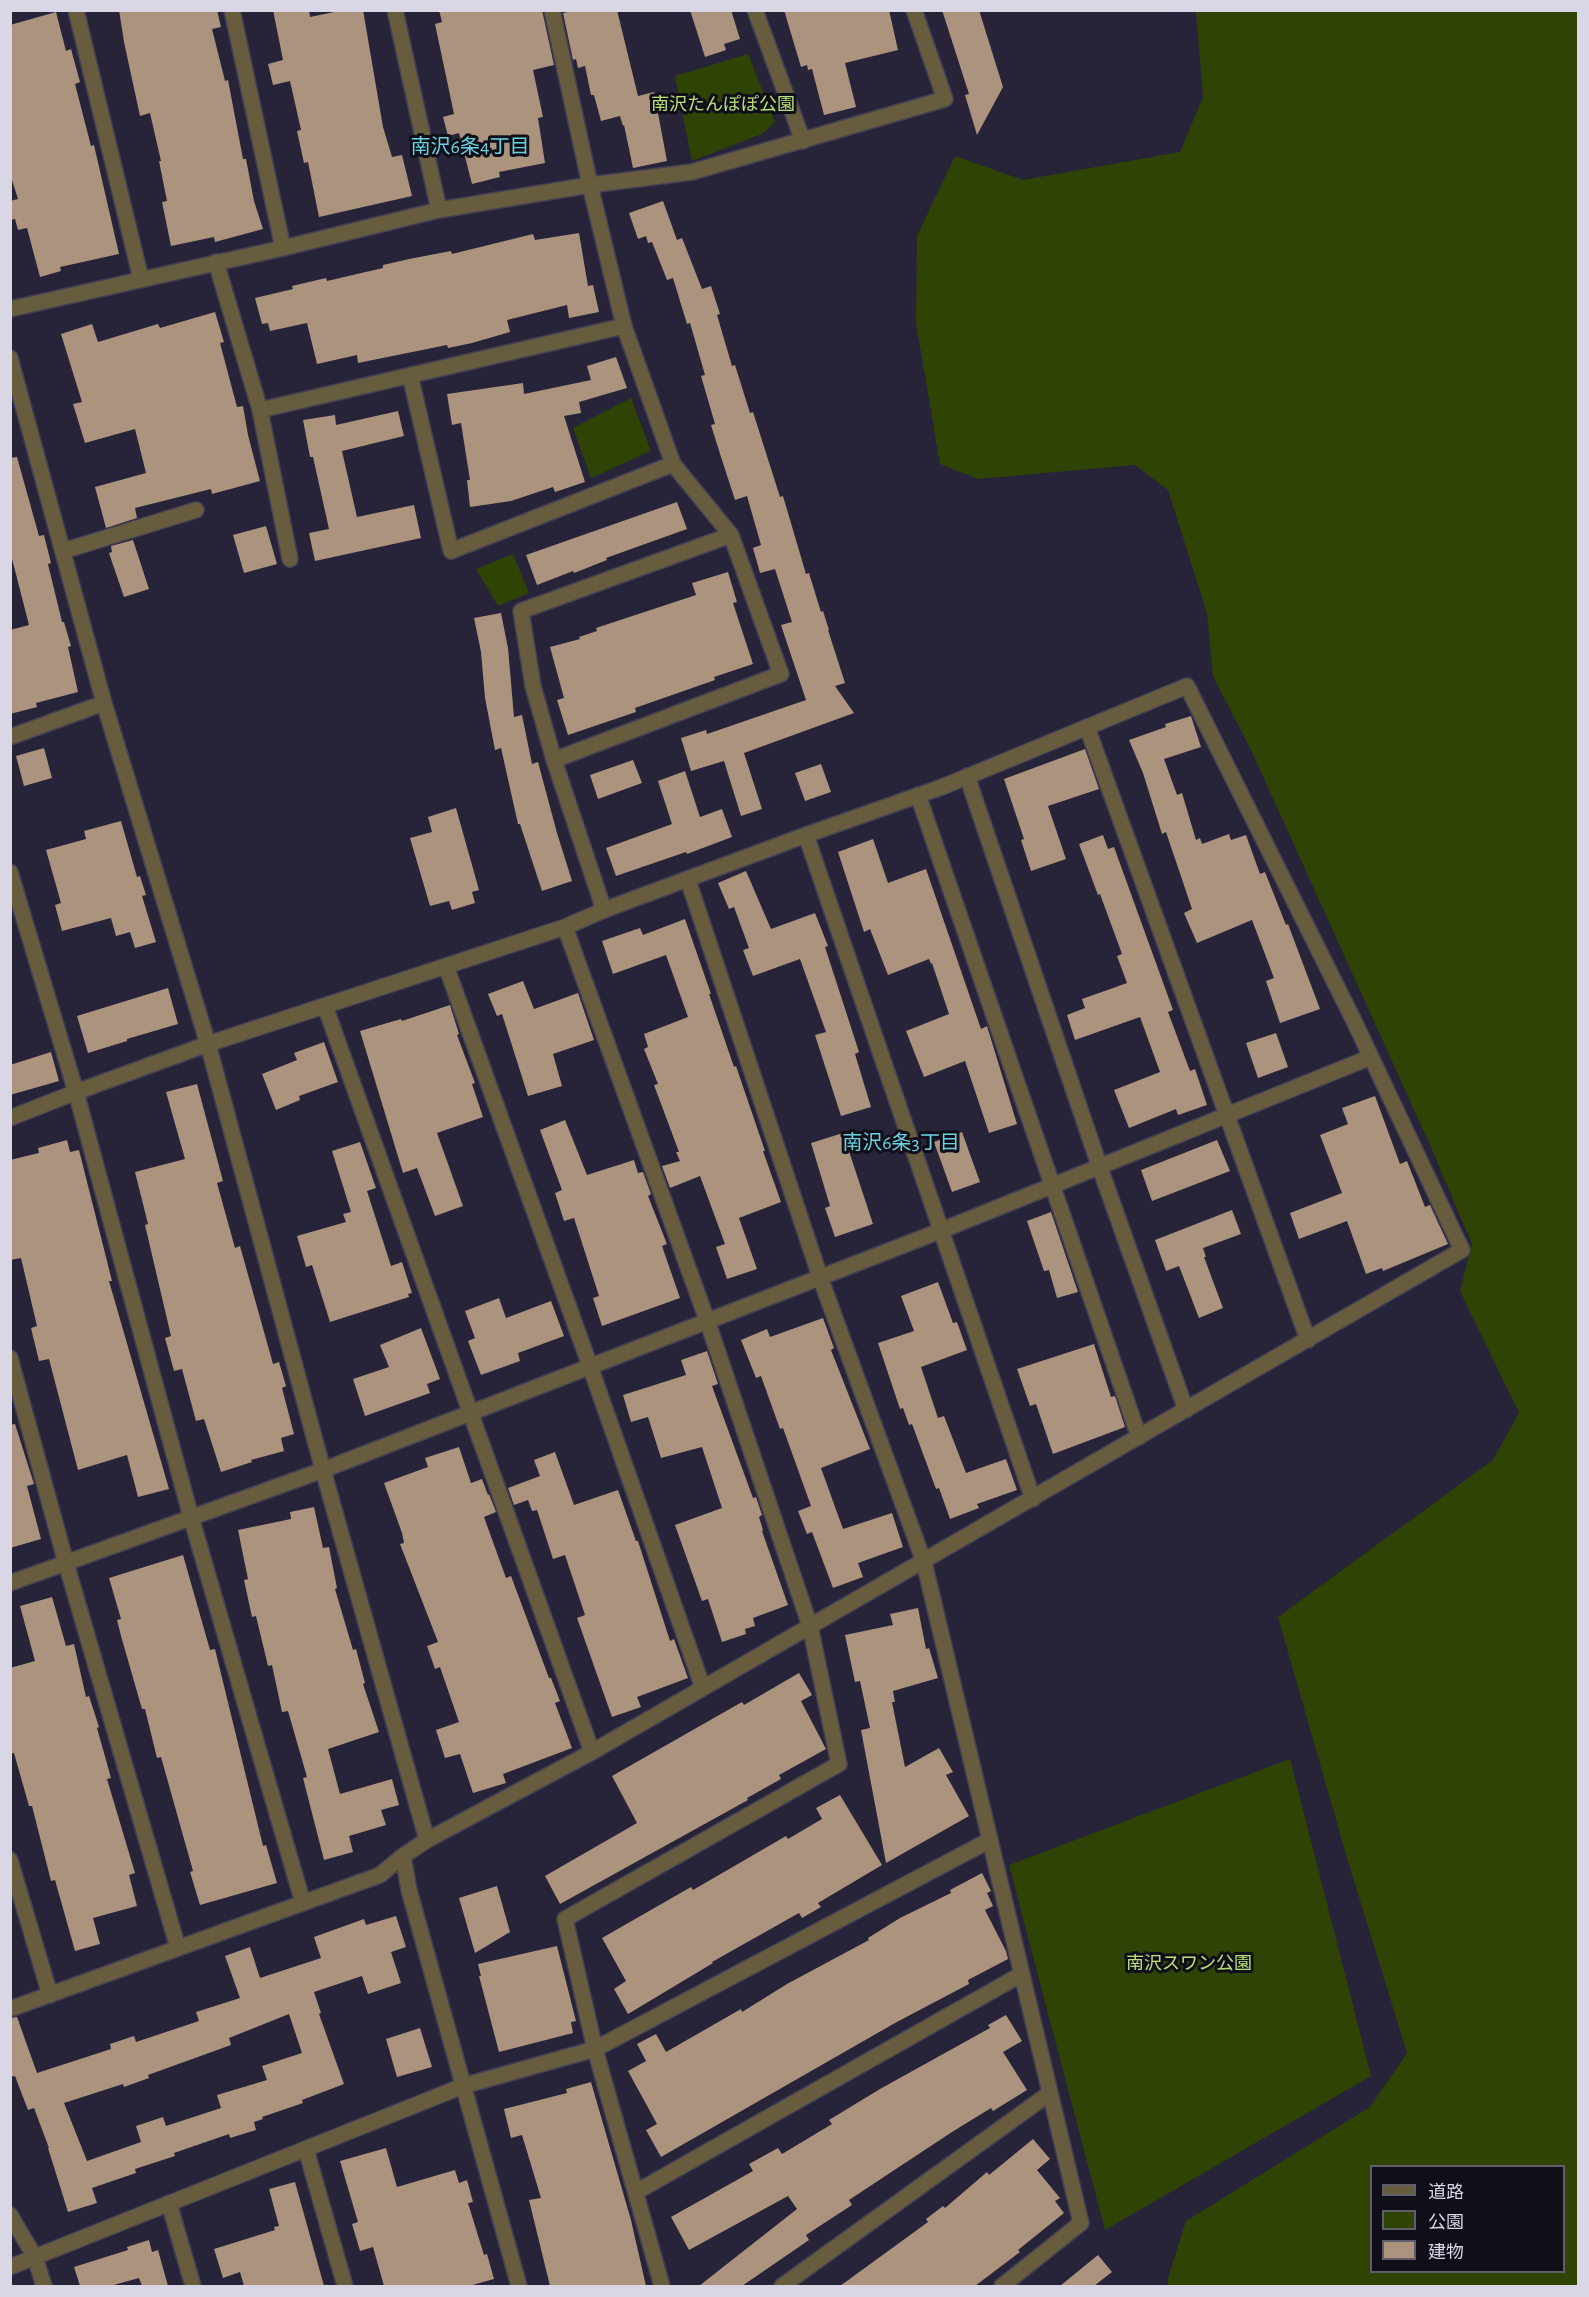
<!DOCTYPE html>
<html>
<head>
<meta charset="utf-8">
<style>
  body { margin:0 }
  #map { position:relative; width:1589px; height:2297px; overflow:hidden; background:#272339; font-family:"Alegreya Sans","Noto Sans JP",sans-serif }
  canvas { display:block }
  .frame { position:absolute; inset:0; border:12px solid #d9d7e6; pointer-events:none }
  .legend { position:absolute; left:1370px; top:2165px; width:195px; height:108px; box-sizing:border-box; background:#100e18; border:2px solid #605e6a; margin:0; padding:8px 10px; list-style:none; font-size:18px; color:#d9d7e6 }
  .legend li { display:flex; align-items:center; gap:12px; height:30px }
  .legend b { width:30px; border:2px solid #605e6a }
</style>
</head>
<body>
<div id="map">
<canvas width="1589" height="2297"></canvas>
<div class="frame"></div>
<ul class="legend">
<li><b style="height:8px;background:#675c3d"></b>道路</li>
<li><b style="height:16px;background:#2f4305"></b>公園</li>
<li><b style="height:16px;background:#ab937e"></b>建物</li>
</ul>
</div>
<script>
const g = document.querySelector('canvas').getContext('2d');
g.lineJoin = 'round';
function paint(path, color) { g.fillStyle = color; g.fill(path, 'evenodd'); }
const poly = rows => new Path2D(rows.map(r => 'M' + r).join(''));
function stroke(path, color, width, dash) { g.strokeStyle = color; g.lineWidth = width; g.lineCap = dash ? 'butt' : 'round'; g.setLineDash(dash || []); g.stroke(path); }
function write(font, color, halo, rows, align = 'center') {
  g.font = font + ' "Alegreya Sans","Noto Sans JP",sans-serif'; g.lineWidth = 6; g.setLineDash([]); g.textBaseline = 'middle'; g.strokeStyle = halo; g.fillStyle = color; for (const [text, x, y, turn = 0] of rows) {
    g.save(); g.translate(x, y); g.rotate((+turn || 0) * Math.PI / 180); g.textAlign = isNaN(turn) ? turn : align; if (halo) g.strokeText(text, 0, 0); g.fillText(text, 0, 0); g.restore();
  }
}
paint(poly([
  [1196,11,1578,11,1578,2286,1168,2286,1168,2278,1186,2221,1370,2107,1407,2053,1347,1858,1278,1617,1493,1460,1519,1413,1460,1291,1472,1244,1430,1145,1252,752,1213,676,1207,613,1168,490,1135,465,978,479,940,464,916,323,917,236,955,156,1023,180,1180,152,1203,97],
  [1564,2166,1564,2272,1372,2272,1372,2166],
  [748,54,775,122,762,134,692,161,675,76],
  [631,398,651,451,591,478,573,428],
  [513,554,529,593,498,606,476,569],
  [1290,1759,1371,2076,1105,2230,1009,1865]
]), '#2f4305');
paint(poly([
  [119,10,217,10,221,27,212,29,225,81,228,80,243,159,246,159,254,201,263,229,215,242,214,237,171,246,162,202,167,201,159,161,161,161,150,113,140,116,124,42],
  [273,10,309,10,310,17,344,10,363,10,383,127,392,157,402,155,412,196,319,217,308,162,304,163,297,131,301,130,290,81,273,85,268,64,283,60],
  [439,10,542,10,554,65,533,70,543,117,538,118,545,163,499,172,500,177,472,184,459,133,448,136,443,117,454,114,435,24,442,22],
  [577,10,617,10,638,96,654,92,667,161,633,168,624,125,623,126,620,116,601,121,594,95,591,95,585,66,578,68,576,59,573,60,563,13],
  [690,10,731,10,740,39,724,44,726,50,705,57],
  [784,10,889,10,898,50,845,63,856,107,824,115,812,69,808,70,807,65,801,67],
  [942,10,979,10,1003,87,977,135,965,95,969,94],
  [56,12,66,51,71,49,80,82,75,84,91,146,94,145,119,254,60,267,61,271,40,277,27,228,18,230,15,219,10,220,10,201,18,199,10,174,10,25],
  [663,201,677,240,682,238,702,289,711,286,720,314,717,315,732,366,735,365,750,413,753,412,780,497,783,496,806,574,809,573,821,612,823,611,829,630,828,630,845,683,835,686,854,713,744,753,762,809,741,816,724,761,691,771,681,738,706,730,707,734,806,700,781,625,792,622,775,569,760,573,753,548,761,545,747,496,735,500,721,457,711,425,715,424,701,376,705,375,690,323,687,324,673,278,667,280,652,242,648,243,646,236,638,239,629,213],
  [579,233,588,286,593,285,599,312,569,318,567,305,507,320,510,332,472,343,448,348,447,345,358,363,357,355,317,364,307,323,270,331,268,323,262,324,255,298,293,289,292,286,326,278,327,281,383,268,383,265,409,259,451,251,452,254,533,234,535,240],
  [215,312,224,342,220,343,237,407,243,406,248,435,260,481,212,494,211,489,135,508,137,518,106,528,95,487,146,473,135,429,85,443,73,404,82,402,61,334,92,324,98,342,158,324,160,328],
  [616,357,627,388,579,402,581,413,564,416,585,482,555,492,553,487,511,501,470,507,467,480,470,480,461,423,452,425,447,394,523,383,524,394,591,380,587,366],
  [398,411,404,436,342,451,357,517,414,505,421,538,315,561,309,533,329,529,313,457,310,457,303,420,335,415,336,425],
  [17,457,39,536,44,535,51,563,48,564,62,622,64,622,71,646,68,647,78,692,36,703,37,707,10,714,10,630,29,625,10,551,10,458],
  [677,502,687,529,606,558,607,560,574,573,573,571,537,585,526,555],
  [266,526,277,564,244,573,233,535],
  [133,540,149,589,124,597,109,553,112,552,111,546],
  [728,572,737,602,733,603,753,664,714,677,715,680,635,708,636,712,568,735,557,700,564,698,550,647,580,639,579,637,597,631,596,628,696,595,692,583],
  [501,613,508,648,514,717,522,715,532,764,538,762,557,833,572,881,542,891,520,824,518,824,501,748,495,750,485,698,481,652,474,618],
  [1191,716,1201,747,1164,759,1177,795,1182,793,1196,840,1200,838,1202,844,1229,834,1231,840,1246,835,1260,874,1265,872,1286,925,1288,924,1320,1009,1280,1023,1266,981,1274,978,1252,920,1197,943,1184,913,1192,909,1166,832,1162,834,1143,773,1129,740,1166,727,1165,724],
  [44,748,52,778,24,786,16,756],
  [1085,749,1099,789,1048,806,1066,859,1031,871,1021,840,1024,839,1004,779],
  [633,760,642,783,598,799,590,775],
  [821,764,831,792,805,801,795,773],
  [685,771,700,817,722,809,732,837,687,854,686,852,616,876,606,848,672,824,658,781],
  [456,808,479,890,472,892,475,903,452,910,449,901,430,906,410,838,432,832,428,817],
  [121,821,137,877,140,876,146,895,142,896,156,942,135,948,130,932,116,936,111,918,62,931,55,905,61,903,46,850,86,839,84,831],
  [1103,835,1108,849,1114,847,1173,1010,1168,1012,1190,1071,1195,1069,1207,1105,1178,1115,1176,1109,1129,1128,1114,1090,1160,1072,1140,1017,1075,1040,1067,1015,1085,1008,1082,999,1127,983,1117,956,1122,954,1100,894,1098,895,1079,844],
  [873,839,888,883,926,869,981,1029,987,1026,1017,1124,989,1133,965,1061,924,1077,906,1031,949,1014,932,963,931,964,929,959,888,975,870,929,864,932,838,852],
  [746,871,771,929,815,913,828,946,825,947,859,1052,855,1054,871,1107,841,1116,815,1035,826,1032,800,959,753,976,743,950,749,948,734,907,729,909,718,883],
  [685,919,711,994,709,994,734,1067,736,1066,765,1151,763,1151,781,1202,739,1218,757,1269,727,1279,716,1247,725,1244,700,1176,670,1188,662,1166,680,1161,676,1152,679,1152,654,1085,658,1084,644,1049,648,1047,644,1034,688,1017,666,955,613,974,602,941,640,928,643,935],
  [523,981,534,1009,578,993,594,1040,553,1054,562,1086,528,1096,502,1014,497,1016,488,994],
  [168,988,178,1024,127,1039,127,1041,88,1053,77,1016],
  [450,1005,459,1034,457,1035,475,1083,472,1084,483,1117,437,1133,463,1206,435,1216,417,1168,403,1173,360,1031,401,1019,402,1021],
  [1276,1033,1288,1067,1258,1078,1246,1043],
  [324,1042,338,1082,299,1096,300,1100,276,1110,262,1074,297,1060,294,1053],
  [51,1052,59,1081,10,1095,10,1065],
  [197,1084,223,1181,217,1183,235,1248,240,1246,273,1364,279,1362,286,1386,282,1388,294,1434,281,1438,284,1451,251,1460,252,1462,221,1472,204,1419,196,1421,182,1369,174,1371,165,1338,171,1336,145,1225,148,1224,135,1172,185,1159,166,1092],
  [1375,1096,1400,1164,1407,1161,1425,1207,1430,1205,1448,1244,1383,1271,1382,1268,1366,1274,1347,1221,1299,1239,1290,1213,1342,1193,1320,1135,1348,1124,1342,1108],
  [565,1120,587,1175,634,1160,638,1173,643,1172,651,1194,648,1196,667,1244,662,1246,680,1298,602,1326,593,1298,599,1296,574,1218,564,1221,555,1193,562,1190,540,1130],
  [962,1132,980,1182,952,1192,934,1142],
  [843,1133,873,1224,835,1237,825,1208,830,1206,811,1143],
  [67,1140,70,1152,79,1150,112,1281,109,1281,169,1489,138,1497,127,1455,78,1470,49,1359,39,1361,31,1328,37,1326,21,1258,10,1260,10,1160,39,1153,38,1148],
  [1217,1140,1230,1171,1152,1201,1141,1170],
  [360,1142,376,1188,367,1191,391,1266,402,1262,412,1293,408,1294,409,1297,330,1322,312,1265,306,1267,297,1236,346,1222,343,1214,351,1212,332,1151],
  [1232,1210,1241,1234,1203,1248,1206,1257,1204,1257,1223,1308,1199,1318,1179,1266,1166,1271,1155,1240],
  [1051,1212,1078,1292,1057,1298,1049,1270,1044,1271,1027,1221],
  [938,1282,953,1323,957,1322,967,1350,921,1367,938,1418,944,1416,966,1473,1006,1459,1017,1490,977,1504,979,1508,950,1519,939,1488,936,1489,912,1424,909,1425,903,1408,900,1409,878,1343,914,1331,901,1296],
  [499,1298,506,1318,551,1301,564,1336,518,1353,520,1361,481,1375,468,1341,475,1338,465,1311],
  [823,1318,834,1348,831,1350,870,1449,821,1468,843,1529,892,1513,903,1547,858,1563,863,1577,833,1588,812,1532,807,1534,798,1511,811,1506,783,1428,780,1429,761,1376,756,1378,741,1340,767,1329,770,1337],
  [421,1328,440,1379,427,1384,430,1393,365,1416,353,1379,389,1367,380,1345],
  [1094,1344,1111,1397,1115,1396,1125,1427,1053,1454,1036,1404,1030,1406,1017,1369],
  [707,1351,718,1384,712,1386,753,1498,756,1497,762,1515,759,1517,763,1530,762,1531,788,1605,753,1618,755,1626,745,1629,746,1634,722,1642,708,1599,702,1601,675,1525,722,1508,702,1447,661,1458,648,1417,631,1422,623,1395,686,1375,681,1360],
  [15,1424,34,1484,27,1486,41,1539,10,1548,10,1425],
  [459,1447,471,1483,482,1479,488,1495,489,1494,496,1512,484,1517,506,1578,511,1576,549,1678,551,1678,560,1701,555,1703,572,1748,503,1774,506,1783,473,1793,460,1754,445,1758,436,1730,459,1722,440,1667,435,1669,427,1646,438,1642,400,1544,404,1543,402,1533,384,1483,428,1467,425,1458],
  [555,1452,574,1505,618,1490,636,1541,638,1541,670,1641,674,1639,688,1678,637,1697,641,1707,612,1717,577,1618,585,1615,565,1555,553,1559,537,1510,532,1511,528,1500,514,1505,508,1488,540,1476,534,1460],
  [314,1507,323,1548,329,1547,337,1588,335,1589,353,1650,356,1649,365,1683,363,1684,379,1732,328,1749,340,1794,392,1779,399,1805,381,1810,386,1825,349,1836,353,1852,324,1860,303,1778,307,1777,288,1711,282,1712,272,1665,268,1666,256,1616,252,1617,244,1580,248,1579,238,1530,291,1519,290,1512],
  [183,1555,210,1650,215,1649,263,1846,266,1845,277,1883,200,1905,190,1872,193,1871,161,1757,157,1758,145,1709,142,1709,121,1636,117,1620,121,1619,109,1578],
  [52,1597,66,1646,74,1644,86,1697,89,1696,99,1727,97,1728,111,1778,107,1779,135,1873,129,1875,137,1906,93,1918,100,1944,75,1951,55,1880,51,1881,32,1806,29,1806,14,1753,10,1754,10,1668,35,1661,20,1606],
  [918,1608,926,1649,929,1648,938,1678,893,1691,895,1702,892,1702,905,1767,939,1748,953,1772,946,1775,969,1816,886,1863,861,1730,870,1728,860,1681,855,1682,845,1635,893,1625,890,1614],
  [799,1673,812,1695,801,1701,826,1749,779,1775,781,1779,747,1798,748,1800,560,1904,545,1876,637,1823,612,1776,742,1702,744,1705],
  [840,1795,882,1865,818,1903,821,1907,802,1918,799,1913,712,1962,713,1963,628,2014,614,1989,626,1981,602,1938,691,1887,693,1890,786,1836,788,1839,822,1819,816,1808],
  [982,1873,991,1891,987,1893,993,1906,985,1910,1006,1951,1008,1959,968,1980,969,1984,895,2023,661,2157,646,2130,657,2124,628,2071,646,2061,637,2044,656,2034,666,2052,741,2009,742,2012,787,1984,869,1940,868,1938,900,1918,951,1893,950,1890],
  [497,1886,510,1932,475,1953,459,1898],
  [396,1916,406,1947,391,1952,401,1983,368,1994,362,1976,314,1992,321,2013,319,2014,344,2084,302,2100,303,2103,262,2117,263,2119,254,2122,256,2130,230,2138,229,2134,174,2153,175,2156,135,2169,136,2173,92,2188,97,2203,68,2212,48,2148,49,2148,34,2108,28,2110,15,2076,10,2077,10,2018,17,2017,37,2073,111,2049,110,2044,134,2036,136,2042,199,2021,196,2012,240,1998,225,1956,250,1947,260,1978,321,1958,314,1937,364,1919,366,1925],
  [289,2014,302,2053,262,2066,267,2080,217,2095,221,2108,166,2126,163,2117,136,2126,141,2142,87,2161,64,2103,123,2084,124,2087,149,2078,148,2075,231,2045,229,2038],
  [557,1946,576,2021,571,2022,573,2033,499,2052,479,1976,481,1976,478,1964],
  [1006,2015,1022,2041,1003,2052,1027,2090,993,2111,991,2108,952,2132,849,2200,852,2205,806,2235,809,2240,742,2286,699,2286,797,2209,788,2196,689,2250,671,2217,753,2171,749,2164,778,2148,782,2154,832,2124,829,2120,880,2089,990,2028,988,2025],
  [420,2028,432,2067,397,2077,386,2039],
  [591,2082,631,2220,646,2286,550,2286,529,2200,541,2198,522,2135,511,2138,504,2109,567,2093,566,2089],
  [1033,2139,1050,2159,1037,2170,1060,2198,1055,2201,1064,2213,1018,2250,1020,2252,975,2286,840,2286,928,2222,926,2219,943,2206,945,2208,987,2172,989,2175],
  [386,2148,397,2187,455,2170,459,2183,467,2180,473,2202,468,2203,484,2255,487,2254,494,2279,469,2286,384,2286,373,2247,360,2251,352,2224,358,2222,340,2161],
  [295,2182,324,2286,244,2286,240,2272,223,2278,214,2249,275,2230,274,2227,279,2226,269,2189],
  [149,2240,152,2252,158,2250,168,2286,142,2286,139,2278,110,2286,80,2286,74,2267,128,2250,127,2247],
  [1098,2255,1112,2272,1094,2286,1060,2286]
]), '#ab937e');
const minor = poly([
  [76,10,141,279],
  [232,10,283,248],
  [395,10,439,210],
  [552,10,590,185,624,326,673,464,731,535,781,674,554,760],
  [755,10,803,141],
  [216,262,260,410,290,559],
  [10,309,283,248,439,210,590,185,692,172,945,99,914,10],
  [10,358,104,703,208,1044,323,1470,427,1840],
  [410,375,451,551,673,464],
  [260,410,624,326],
  [63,551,196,510],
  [1087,727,1308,1340],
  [10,737,104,703],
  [967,776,1100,1168,1186,1410],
  [918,795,1139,1437],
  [806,835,1033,1499],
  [10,872,76,1092,191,1517,303,1903],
  [688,880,820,1277,924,1562,1081,2223,1002,2286],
  [604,910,554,760,533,686,521,611,731,535],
  [565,927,707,1320,810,1626,839,1764,565,1919,595,2049,662,2286],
  [446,966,590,1366,703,1688],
  [325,1006,592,1752],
  [10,1118,76,1092,208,1044,565,927,604,910,806,835,942,787,1187,686,1355,1023,1462,1250,592,1752,427,1840,403,1856,380,1875,10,2009],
  [10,1358,66,1563,178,1948],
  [10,1583,323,1470,940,1231,1371,1057],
  [403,1856,409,1890,519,2286],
  [10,1860,50,1995],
  [306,2149,345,2286],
  [636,2192,1022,1974],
  [169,2203,193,2286],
  [10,2215,35,2257,44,2286],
  [10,2267,463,2086,595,2049,990,1840],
  [782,2286,1050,2093]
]);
stroke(minor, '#434055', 18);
stroke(minor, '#675c3d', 15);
write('18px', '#b8e07a', '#100e18', [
  ["南沢たんぽぽ公園",723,105],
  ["南沢スワン公園",1189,1964]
]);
write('20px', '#68d2e1', '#100e18', [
  ["南沢6条4丁目",470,147],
  ["南沢6条3丁目",901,1143]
]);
</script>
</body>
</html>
